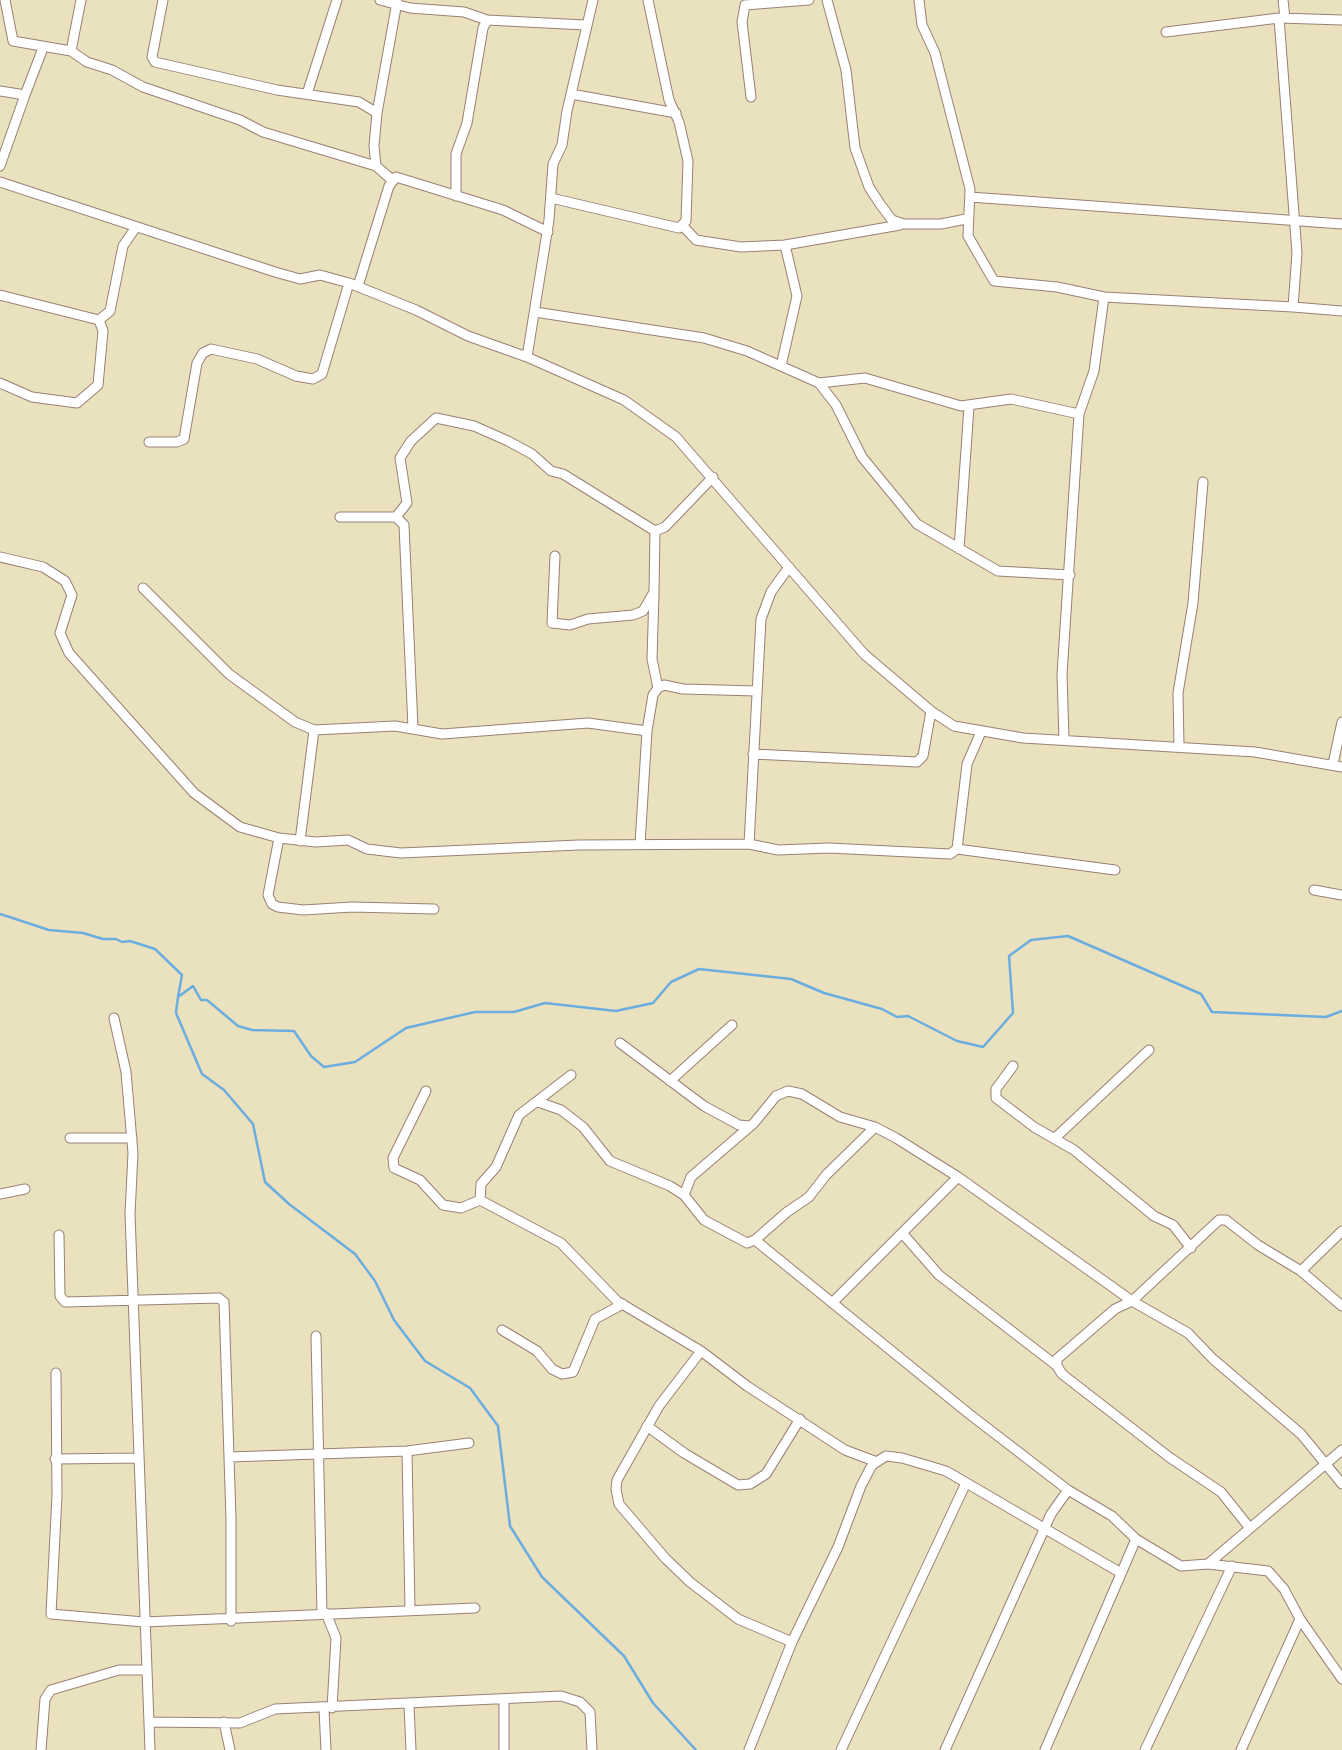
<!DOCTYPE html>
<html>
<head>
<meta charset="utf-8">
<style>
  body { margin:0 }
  canvas { display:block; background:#eae1be }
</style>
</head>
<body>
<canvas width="1342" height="1750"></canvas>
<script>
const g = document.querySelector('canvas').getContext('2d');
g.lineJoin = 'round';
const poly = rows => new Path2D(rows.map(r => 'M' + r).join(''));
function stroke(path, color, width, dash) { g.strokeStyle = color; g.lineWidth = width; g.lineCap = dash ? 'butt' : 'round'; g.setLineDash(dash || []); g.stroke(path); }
stroke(poly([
  [0,914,49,930,83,933,103,939,116,939,122,942,130,941,155,949,182,975,178,997,176,1012,178,997,193,986,201,1000,207,1000,238,1026,252,1030,294,1031,311,1056,324,1067,355,1062,406,1028,475,1012,514,1012,545,1003,616,1011,653,1003,671,982,699,969,791,979,824,993,882,1009,897,1017,908,1016,957,1041,983,1047,1013,1013,1009,956,1031,940,1068,936,1201,994,1212,1012,1326,1017,1342,1011],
  [176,1013,202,1074,224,1090,253,1124,265,1182,289,1204,355,1254,375,1281,394,1320,425,1361,470,1388,498,1426,510,1526,542,1577,624,1656,653,1703,696,1750]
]), '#6cade0', 2.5);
const street = poly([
  [5,0,13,41,71,51],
  [81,0,71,51,87,62,112,70,143,87,240,120,263,132,376,166,391,179],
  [163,0,152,57,155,62,277,90,359,102,377,113,374,146,376,166],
  [380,0,410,8,464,12,487,20,585,25],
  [827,0,846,70,855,148,869,187,880,204,892,220,904,224,941,224,966,219],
  [919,0,922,25,935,53,970,189,968,236,994,281,1057,287,1104,297,1293,307],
  [1283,0,1285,18],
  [1342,20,1279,18,1297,253,1293,307,1342,311],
  [1166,32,1279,18],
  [0,91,25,95,43,48],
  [307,94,337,0],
  [571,94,676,113],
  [751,97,742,22,745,5,809,0],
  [377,113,397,2],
  [0,166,25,95],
  [0,182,275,272,300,279,320,275,349,283,416,310,468,336,527,357,624,400,676,437,864,654,931,711,954,726,1023,738,1255,752,1342,767],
  [456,196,456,154,467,123,483,28,487,20],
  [970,197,1342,224],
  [551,198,679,228,686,221,688,161,679,122,669,100,648,0],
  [683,226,696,240,741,247,785,245,900,225],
  [358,286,389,186,396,177,503,210,548,232],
  [0,295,99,320,110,311,123,246,136,227],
  [535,312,704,338,747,351,819,383,836,405,862,457,917,524,998,571,1070,575],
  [527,357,549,220,553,164,562,145,567,111,593,0],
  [781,366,797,296,785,245],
  [0,383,32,397,77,403,98,385,103,331,99,320],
  [819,383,865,378,961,406,1011,399,1079,414],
  [149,442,177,442,184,439,197,363,203,353,211,349,257,359,296,376,313,379,322,374,349,283],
  [340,517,396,517,404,525,413,728],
  [396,517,407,503,400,458,411,441,436,418,474,426,508,441,532,454,551,471,563,474,655,531,665,527,713,477],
  [959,549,969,407],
  [555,556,552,623,570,625,588,619,633,615,643,611,654,592,655,531],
  [0,557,43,567,65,581,72,595,60,633,69,653,194,793,240,827,279,838,316,842,348,840,367,849,401,853,579,845,749,844,778,850,829,848,950,854,957,849,967,764,981,732],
  [143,588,229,674,295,722,314,730,395,726,442,734,588,723,647,731],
  [654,593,652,659,658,688],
  [1064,739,1062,674,1079,414,1094,371,1104,297],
  [1179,745,1178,693,1193,603,1203,482],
  [753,754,917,762,923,756,931,711],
  [1333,764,1342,722],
  [279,838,268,895,272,904,278,907,303,910,352,907,434,909],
  [300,841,314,730],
  [640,844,647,731,653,695,658,688,664,685,683,689,756,691],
  [749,844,761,619,771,592,789,567],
  [957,849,1115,870],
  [1314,890,1342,895],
  [114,1018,126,1072,133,1153,130,1214,150,1750],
  [620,1043,704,1106,739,1125,749,1126],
  [1013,1066,996,1089,996,1098,1034,1127,1074,1150,1154,1216,1173,1225,1191,1248],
  [571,1075,519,1115,496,1167,481,1184,480,1200,561,1243,617,1301,701,1351,659,1406,617,1480,616,1489,619,1504,665,1558,690,1582,738,1619,792,1642,838,1547,861,1486,872,1465,886,1456,902,1458,946,1471,1121,1573],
  [670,1081,732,1025],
  [426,1091,393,1158,394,1168,420,1180,443,1205,461,1208,480,1200],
  [538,1102,561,1110,583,1127,610,1161,670,1186,684,1195,704,1220,747,1243,755,1240,787,1212,809,1197,826,1175,875,1127],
  [70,1138,132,1138],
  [1055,1138,1149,1050],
  [0,1194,25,1189],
  [684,1195,691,1177,754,1123,776,1096,788,1091,802,1094,840,1117,875,1127,896,1138,958,1177,1132,1301,1188,1333,1213,1359,1301,1434,1342,1484],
  [902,1233,939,1275,1057,1366],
  [59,1235,60,1296,65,1302,219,1298,224,1302,231,1519,231,1621],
  [755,1240,968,1413,1068,1490,1112,1516,1136,1539,1181,1566,1208,1564,1268,1571,1284,1589,1300,1619,1342,1679],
  [1301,1271,1342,1231],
  [832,1303,958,1177],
  [502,1330,537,1351,552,1369,562,1374,573,1372,595,1319,623,1304],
  [316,1336,322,1613],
  [701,1351,747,1386,845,1450,877,1462],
  [56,1373,57,1495,51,1614,144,1622,475,1608],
  [647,1426,684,1453,738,1485,750,1484,766,1474,800,1419],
  [407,1451,410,1610],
  [229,1457,407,1451,469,1443],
  [55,1459,139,1458],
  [1249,1527,1221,1492,1169,1457,1062,1374,1057,1366,1057,1359,1115,1309,1132,1301,1219,1220,1226,1220,1258,1245,1301,1271,1342,1306],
  [1208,1564,1342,1450],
  [326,1613,336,1638,332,1708],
  [504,1699,504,1750],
  [409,1705,411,1750],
  [324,1709,326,1750],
  [149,1722,240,1723,275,1709,561,1696,580,1702,590,1712,592,1750],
  [224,1722,230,1750],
  [41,1750,45,1699,51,1690,119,1670,145,1670],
  [749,1750,792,1642],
  [841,1750,966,1483],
  [945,1750,1051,1514,1068,1490],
  [1045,1750,1136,1539],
  [1145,1750,1232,1566],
  [1241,1750,1300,1619]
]);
stroke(street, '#9a8074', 11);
stroke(street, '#fff', 9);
</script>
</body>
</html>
